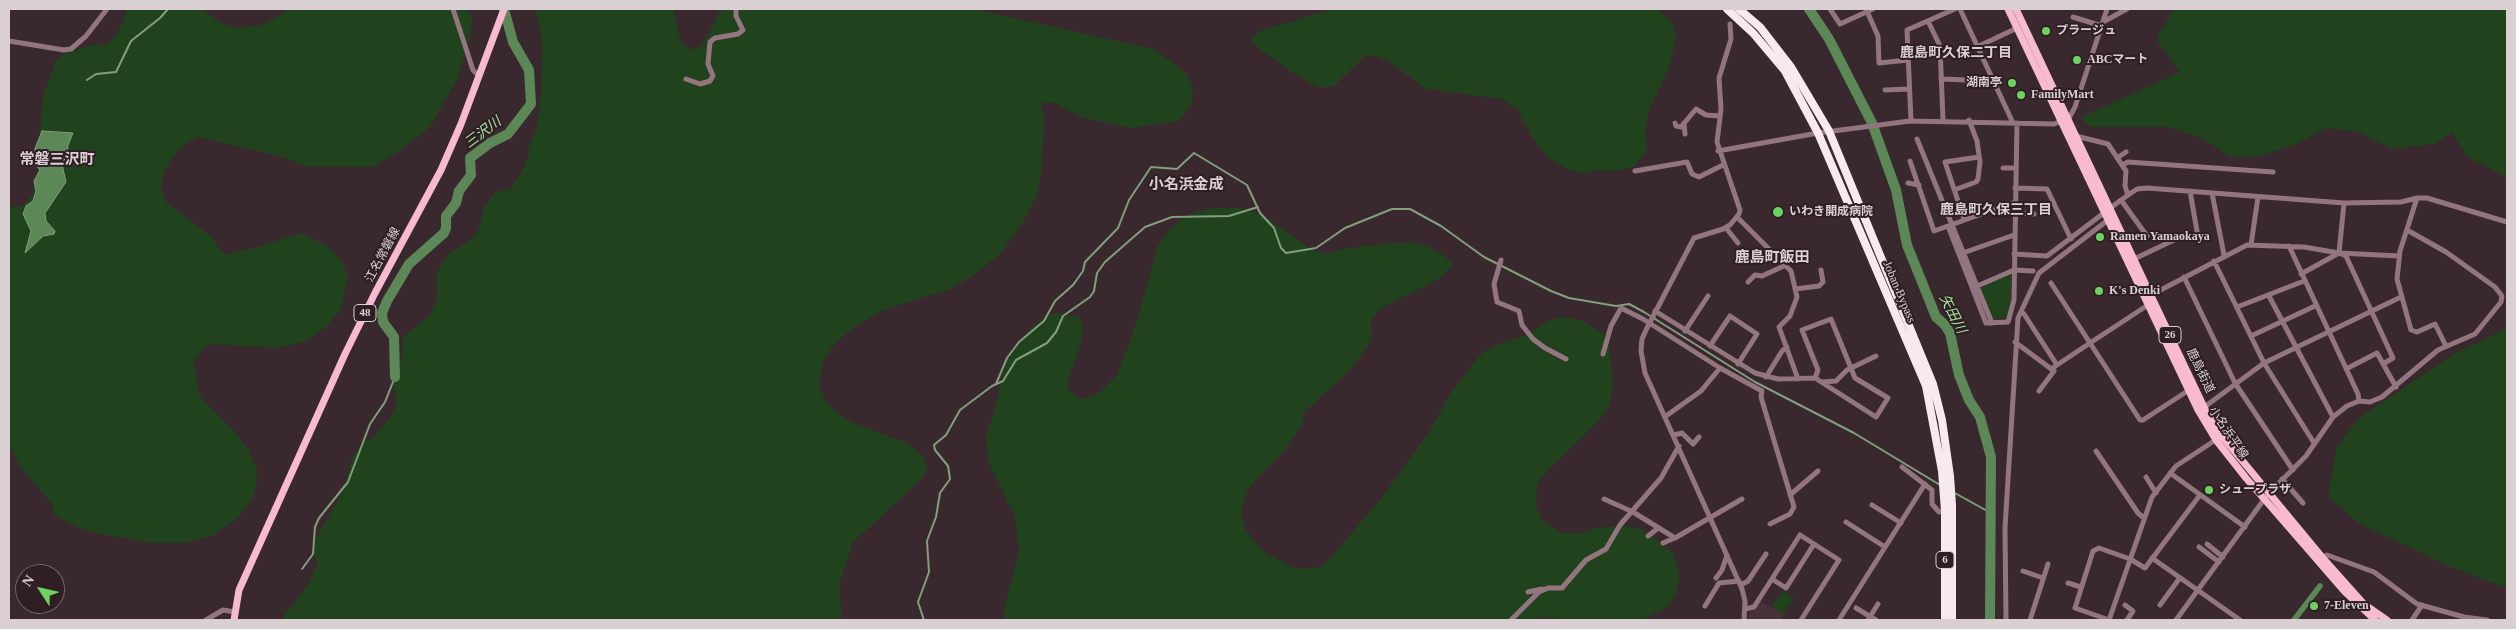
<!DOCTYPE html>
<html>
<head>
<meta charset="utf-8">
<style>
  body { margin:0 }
  #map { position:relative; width:2516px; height:629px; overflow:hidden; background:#39292f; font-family:"Times New Roman",serif }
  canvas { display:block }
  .frame { position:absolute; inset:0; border:10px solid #dad0d3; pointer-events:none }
  .north { position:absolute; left:15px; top:564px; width:50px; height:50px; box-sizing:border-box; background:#2f1f25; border:1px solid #73666b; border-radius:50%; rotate:305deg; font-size:14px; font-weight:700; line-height:20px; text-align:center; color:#dad0d3 }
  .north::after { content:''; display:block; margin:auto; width:18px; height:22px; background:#6cd362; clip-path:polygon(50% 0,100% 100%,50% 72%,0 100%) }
</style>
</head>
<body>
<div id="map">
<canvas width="2516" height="629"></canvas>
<div class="frame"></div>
<div class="north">N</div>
</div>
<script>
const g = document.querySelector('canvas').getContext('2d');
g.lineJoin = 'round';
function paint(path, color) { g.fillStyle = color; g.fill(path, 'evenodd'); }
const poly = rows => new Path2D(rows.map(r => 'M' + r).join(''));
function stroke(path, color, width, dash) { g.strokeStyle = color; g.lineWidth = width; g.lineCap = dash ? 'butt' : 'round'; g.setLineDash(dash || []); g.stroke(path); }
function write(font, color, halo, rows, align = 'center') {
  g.font = font + ' "Times New Roman","Noto Sans JP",serif'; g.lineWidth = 4; g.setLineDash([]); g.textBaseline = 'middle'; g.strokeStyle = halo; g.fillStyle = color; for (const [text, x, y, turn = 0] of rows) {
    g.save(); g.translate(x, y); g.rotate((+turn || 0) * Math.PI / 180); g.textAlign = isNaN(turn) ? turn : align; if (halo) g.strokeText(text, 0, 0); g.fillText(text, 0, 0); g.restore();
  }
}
paint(poly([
  [1761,601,1784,615,1781,620,1749,620,1749,614]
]), '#48313a');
paint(poly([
  [128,9,202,9,221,23,239,28,261,25,292,9,468,9,472,21,470,38,458,77,430,127,401,150,373,167,308,167,279,156,199,137,185,144,172,158,164,173,161,189,165,201,214,239,218,248,226,254,248,250,302,233,330,248,343,263,348,277,341,309,326,327,306,341,278,348,212,344,200,352,194,363,199,395,240,438,250,452,257,471,256,489,251,501,237,518,214,535,186,543,154,543,100,534,77,527,54,515,53,505,22,469,9,446,9,207,23,206,33,194,37,174,43,96,56,60,67,53,96,44,104,45,112,41,120,28],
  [536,9,673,9,681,43,692,50,702,46,721,9,973,9,1154,49,1186,73,1193,88,1192,104,1179,121,1130,128,1081,117,1055,103,1045,102,1041,105,1044,119,1042,167,1037,195,1025,219,1002,252,974,275,950,289,883,310,856,326,836,342,823,361,819,385,824,398,836,412,851,422,909,444,924,457,926,465,926,472,922,479,853,542,839,584,842,620,281,620,307,586,318,564,313,554,317,537,344,489,352,458,364,441,372,439,389,419,395,409,397,395,393,385,402,359,403,337,429,316,437,300,437,272,449,254,473,238,479,229,484,208,495,192,510,189,522,171,528,157,529,144,536,131,541,96,542,40],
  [1332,9,1658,9,1672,22,1676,36,1670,66,1648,112,1645,136,1647,150,1635,166,1617,171,1599,170,1583,174,1569,170,1550,159,1533,139,1517,109,1502,99,1426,89,1391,63,1376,56,1365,56,1334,86,1320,88,1292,72,1252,43,1253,36,1260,31],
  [2174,9,2507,9,2507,178,2467,156,2452,132,2435,144,2392,149,2356,131,2326,128,2298,143,2257,157,2229,156,2202,138,2168,127,2090,127,2081,117,2180,72,2156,39],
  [1218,208,1242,208,1255,213,1268,219,1314,251,1329,254,1343,249,1393,243,1413,243,1427,246,1442,254,1454,265,1434,282,1383,307,1376,313,1371,322,1372,339,1358,360,1347,373,1305,411,1301,426,1281,455,1257,478,1248,490,1241,509,1242,519,1246,531,1264,552,1296,569,1322,567,1381,499,1429,432,1451,393,1479,356,1491,347,1526,335,1553,319,1562,317,1584,321,1604,335,1609,341,1613,383,1610,404,1599,421,1544,474,1537,485,1536,507,1544,522,1561,533,1583,533,1595,528,1623,526,1641,529,1665,546,1673,553,1680,576,1676,594,1667,608,1640,620,1581,620,1543,617,1533,620,1005,620,1004,610,1019,550,1015,517,989,463,986,435,991,423,1007,361,1028,331,1047,316,1056,313,1079,317,1083,327,1081,343,1068,380,1068,388,1074,396,1083,399,1099,393,1118,374,1139,315,1157,247,1173,226,1187,216,1199,211],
  [2009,274,2011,275,2011,303,2007,317,1989,320,1975,291],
  [2507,328,2507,588,2453,568,2358,523,2328,496,2337,447,2359,418,2454,354],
  [1782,591,1794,598,1783,614,1772,607]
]), '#20431d');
const water = poly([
  [42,131,73,133,68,145,67,155,62,164,66,182,45,213,46,221,55,231,54,234,43,236,25,253,31,231,23,214,26,206,33,201,36,191,34,181,40,170,34,163,34,151,42,131]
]);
paint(water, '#5c8857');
stroke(water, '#829e7c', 1);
stroke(poly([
  [87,80,96,74,116,72,131,41,160,18,168,9],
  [996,384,1007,358,1019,342,1044,321,1055,301,1073,285,1083,271,1085,262,1118,228,1129,200,1151,167,1177,169,1194,153,1247,185,1260,213,1274,228,1281,248,1286,253,1316,248,1345,228,1392,209,1410,209,1441,226,1484,257,1551,291,1569,298,1616,306,1629,304,1644,312,1755,382,1854,433,1940,485],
  [1953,492,1989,512],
  [302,569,313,554,315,527,319,518,348,482,370,424,385,402,395,377],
  [924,620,918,602,929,572,927,541,936,517,940,493,950,479,948,466,935,450,934,445,946,435,960,410,992,386,1003,381,1016,360,1047,343,1056,332,1063,316,1090,297,1094,291,1097,273,1105,262,1145,227,1172,217,1229,216,1258,207]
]), '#829e7c', 2);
stroke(poly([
  [2294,620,2320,586]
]), '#5c8857', 5.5);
stroke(poly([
  [1809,9,1829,39,1872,123,1896,190,1907,245,1936,317,1945,325,1950,333,1959,375,1969,400,1980,417,1991,457,1990,620],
  [395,377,394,337,383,322,382,313,387,301,409,264,444,233,446,228,446,216,456,203,459,191,471,175,470,158,490,143,508,134,531,104,529,70,513,42,504,9]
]), '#5c8857', 10);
stroke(poly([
  [453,9,473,70,479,76],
  [1830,9,1840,24,1873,9],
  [1866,9,1878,36,1879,63,1908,60],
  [1960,9,2013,123],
  [2073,17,2102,26],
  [1928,21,1940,46,1943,120],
  [2103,22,2127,9],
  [1730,24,1731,39,1719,78,1721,109,1717,142,1740,210,1739,214,1730,225,1723,229,1694,238,1646,330,1642,339,1641,351,1645,373,1742,589,1745,601,1744,620],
  [9,41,64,50,71,49,86,36,107,9],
  [1977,47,2017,28],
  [686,79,700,84,710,81,713,76,708,64,710,42,715,38,738,34,743,30,736,16,736,9],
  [1941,79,1993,81],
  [1885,90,1909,89],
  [1911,121,1907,30,1955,9],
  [1675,123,1676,126,1681,127,1696,109,1706,115,1720,116],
  [1684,123,1685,134],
  [2076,136,2108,144,2126,171,2125,186,2128,195],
  [1917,139,1992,323],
  [1718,151,1818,133,1910,121,2054,124,2069,118,2075,107,2107,9],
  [2117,158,2126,152],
  [1910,161,1934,231,1948,226],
  [2122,165,2128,162,2273,172],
  [2003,168,2015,168],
  [1635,171,1687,162,1692,174,1699,177,1723,165],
  [1908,183,1919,185],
  [2015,188,2047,189,2071,239],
  [1954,190,1976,182,1978,179,1980,162,1977,141,1969,120],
  [2190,191,2198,237],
  [2212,193,2224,255],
  [2417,198,2400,251,2397,279,2411,330,2417,332,2435,324,2446,346],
  [2121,200,2147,236],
  [2015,202,1948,226,1986,323,2008,322,2014,300,2017,123],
  [2015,213,2034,214],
  [1737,217,1791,271,1797,297,1790,316,1779,327,1798,379],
  [1964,219,1945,162,1979,157],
  [1726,228,1738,243],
  [2251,245,2258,197],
  [2289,246,2358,394,2359,401],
  [2339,253,2344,203],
  [1960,254,2014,235],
  [2014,254,2047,256,2121,200,2137,189,2147,188,2344,203,2401,202,2417,198,2427,198,2507,222],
  [2134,259,2174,240],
  [1501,260,1494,284,1497,302,1519,311,1522,325,1533,339,1545,348,1566,359],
  [2214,261,2264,363,2314,443],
  [2301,274,2339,253,2346,256,2393,358,2383,364],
  [2184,277,2235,383,2293,470],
  [1748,282,1755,275,1762,276,1786,265],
  [2051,283,2090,343,2151,303],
  [1975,287,2014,270,2033,271],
  [1795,289,1819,286,1823,282,1821,270],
  [2151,295,2247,245,2304,247,2339,253,2399,256],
  [2269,296,2333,417],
  [2237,307,2304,281],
  [1655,311,1755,373,1778,379,1815,378,1876,417,1888,398,1855,378,1831,319,1802,330,1818,370,1815,378],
  [2024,314,2057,365],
  [1685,331,1708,296],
  [2251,336,2315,306],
  [2015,342,2054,371,2039,391],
  [1710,346,1730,316,1757,334,1738,364],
  [1603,354,1611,326,1621,308,1643,319,1720,368,1762,391,1761,397,1794,507,1790,514,1770,524],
  [2051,369,2090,343,2140,420,2143,420,2186,392],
  [2346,369,2377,353,2396,387],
  [1766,377,1782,351,1787,347],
  [1822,382,1836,381,1847,370,1876,356],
  [2203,408,2264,363,2401,297],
  [1666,416,1701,391,1720,368],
  [1674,435,1682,433,1693,444,1699,437],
  [2096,451,2138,513,2144,518],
  [1902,467,1932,490,1932,504,1939,512,1945,511],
  [2170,473,2245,527],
  [2146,477,2156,493],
  [2282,479,2303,503],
  [1790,495,1818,471],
  [1604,499,1633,512,1675,538,1742,499],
  [1872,505,1901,523],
  [1846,522,1885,547],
  [1648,536,1657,529],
  [1663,543,1675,538],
  [2207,544,2223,557],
  [2199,547,2219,562],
  [2322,557,2327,555,2374,572,2417,604,2464,617,2487,620],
  [2152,558,2240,620],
  [2023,571,2043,578],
  [1716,578,1722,570,1727,555],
  [1772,579,1786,588,1814,544],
  [2068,583,2081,587],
  [1741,585,1748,581,1766,554],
  [1528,592,1542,589],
  [2125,605,2133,611,2127,620],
  [2160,605,2179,579],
  [1705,606,1719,583,1739,581],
  [1856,608,1876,620],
  [1745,609,1754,607,1800,535,1839,560,1801,620],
  [206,620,223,610,235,612],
  [1511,620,1539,592,1548,588,1562,588,1586,560,1606,549,1620,525,1661,478,1679,446],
  [1839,620,1925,484],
  [1868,620,1878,604],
  [2006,620,2005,528,2018,318,2039,273,2108,220],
  [2030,620,2048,564],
  [2109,620,2075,608,2093,551,2099,548,2130,559,2145,568,2200,495],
  [2109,620,2152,497,2176,466,2217,439],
  [2176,620,2268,494,2306,456,2333,417,2347,406,2359,401,2370,402,2382,397,2438,350,2475,334,2501,302,2502,296,2495,287,2446,252,2407,230],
  [2412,620,2422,605]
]), '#92757f', 5);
stroke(poly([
  [2008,9,2198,410,2216,440,2246,478,2345,592,2375,620],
  [2016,9,2154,302,2204,407,2221,435,2322,557,2364,604,2387,620],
  [234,620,239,590,345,354,375,293,441,170,461,124,504,9]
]), '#f7bad1', 7);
stroke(poly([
  [1727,9,1753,33,1785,71,1818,133,1926,386,1942,471,1945,511,1945,620],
  [1739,9,1760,27,1791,67,1829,131,1933,384,1942,420,1950,476,1952,505,1952,620]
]), '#f8e9ee', 8);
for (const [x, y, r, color] of [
  [2046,31,5,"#6cd362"],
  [2077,60,5,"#6cd362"],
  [2012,83,5,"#6cd362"],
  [2021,95,5,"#6cd362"],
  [1778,212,6,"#6cd362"],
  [2100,237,5,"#6cd362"],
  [2099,291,5,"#6cd362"],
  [2209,490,5,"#6cd362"],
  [2314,606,5,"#6cd362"]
]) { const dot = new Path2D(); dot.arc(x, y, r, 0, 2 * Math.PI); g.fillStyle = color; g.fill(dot); stroke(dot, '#2f1f25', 2); }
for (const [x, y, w] of [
  [365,313,22],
  [2170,335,22],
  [1945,560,18]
]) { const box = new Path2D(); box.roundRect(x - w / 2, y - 8.5, w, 17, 4); g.fillStyle = '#2f1f25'; g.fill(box); stroke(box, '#dad0d3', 1); }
write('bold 11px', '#dad0d3', null, [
  ["48",365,313],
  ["26",2170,335],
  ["6",1945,560]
]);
write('bold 12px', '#dad0d3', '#2f1f25', [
  ["プラージュ",2056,31],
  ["ABCマート",2087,60],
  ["湖南亭",2002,83,"right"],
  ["FamilyMart",2031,95],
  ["いわき開成病院",1789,212],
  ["Ramen Yamaokaya",2110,237],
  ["K's Denki",2109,291],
  ["シュープラザ",2219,490],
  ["7-Eleven",2324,606]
], 'left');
write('12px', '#dad0d3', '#2f1f25', [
  ["江名常磐線",383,255,-62],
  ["Joban Bypass",1899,292,67],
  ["鹿島街道",2200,371,64],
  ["小名浜平線",2228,433,56]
]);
write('bold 14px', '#dad0d3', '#2f1f25', [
  ["鹿島町久保二丁目",1956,53],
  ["鹿島町久保三丁目",1996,210]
]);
write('italic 14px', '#a3e49b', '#2f1f25', [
  ["三沢川",483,133,-37],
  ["矢田川",1952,314,63]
]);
write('bold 15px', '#dad0d3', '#2f1f25', [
  ["常磐三沢町",57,160],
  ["小名浜金成",1186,185],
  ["鹿島町飯田",1772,258]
]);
</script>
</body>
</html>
